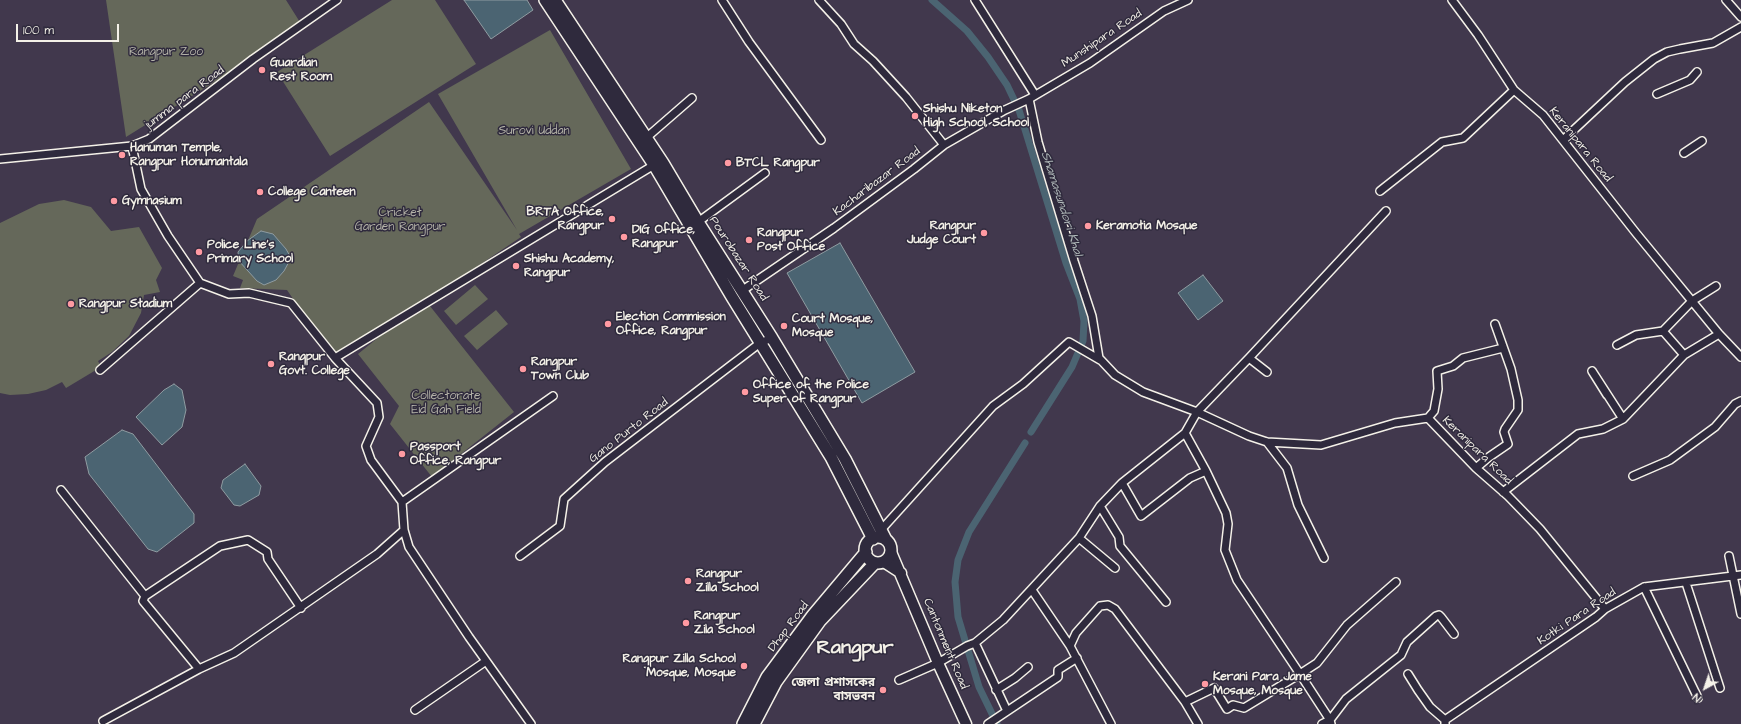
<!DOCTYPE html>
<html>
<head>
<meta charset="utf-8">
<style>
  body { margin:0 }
  #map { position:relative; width:1741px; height:724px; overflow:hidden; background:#41384d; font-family:"Architects Daughter",sans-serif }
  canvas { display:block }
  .north { position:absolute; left:1685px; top:668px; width:40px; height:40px; -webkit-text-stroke:3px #2f2a3d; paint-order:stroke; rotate:220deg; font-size:11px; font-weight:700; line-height:16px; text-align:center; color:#f4f1e8 }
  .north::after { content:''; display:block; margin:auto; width:14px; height:18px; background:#f4f1e8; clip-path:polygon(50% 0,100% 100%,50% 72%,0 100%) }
  .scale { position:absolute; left:16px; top:24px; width:103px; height:18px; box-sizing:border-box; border:2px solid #f4f1e8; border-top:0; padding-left:5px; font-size:12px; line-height:14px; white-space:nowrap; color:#f4f1e8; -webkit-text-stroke:3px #2f2a3d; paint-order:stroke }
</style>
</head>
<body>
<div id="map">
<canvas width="1741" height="724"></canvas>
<div class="north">N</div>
<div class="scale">100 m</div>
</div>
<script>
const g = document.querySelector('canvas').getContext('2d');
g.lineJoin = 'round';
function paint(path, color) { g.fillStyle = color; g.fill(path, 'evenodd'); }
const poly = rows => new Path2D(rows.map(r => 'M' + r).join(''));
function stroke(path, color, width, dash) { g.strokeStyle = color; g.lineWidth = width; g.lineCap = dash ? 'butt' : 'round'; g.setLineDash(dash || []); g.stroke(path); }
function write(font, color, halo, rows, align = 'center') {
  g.font = font + ' "Architects Daughter","Noto Sans Bengali",sans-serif'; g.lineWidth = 3; g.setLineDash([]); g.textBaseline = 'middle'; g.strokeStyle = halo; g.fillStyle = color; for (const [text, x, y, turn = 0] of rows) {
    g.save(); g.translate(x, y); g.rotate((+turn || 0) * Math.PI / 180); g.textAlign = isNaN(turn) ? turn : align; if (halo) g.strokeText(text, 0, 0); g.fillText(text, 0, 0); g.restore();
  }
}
paint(poly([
  [106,0,286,0,303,27,126,137],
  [392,0,435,0,476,64,330,156,277,72],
  [550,30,631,169,519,234,521,237,426,301,514,412,432,477,390,424,399,406,358,354,412,310,336,362,287,290,240,288,243,280,233,276,257,219,429,102,517,230,438,94],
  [64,200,91,207,111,231,139,227,162,268,156,280,160,292,144,295,141,313,129,336,112,352,98,361,101,367,66,388,62,382,46,390,28,394,10,395,0,393,0,223,39,204],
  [475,285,488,299,456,325,444,311],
  [496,310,508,324,477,350,464,336]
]), '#65685a');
const water = poly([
  [464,0,527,0,533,10,491,39,464,0],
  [261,231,273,234,286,249,291,258,284,271,276,280,264,285,257,281,239,261,238,252,247,241,261,231],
  [840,243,915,372,862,403,787,273,840,243],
  [1203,275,1223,301,1198,320,1178,293,1203,275],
  [174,384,182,390,186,410,182,427,162,445,136,417,164,390,174,384],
  [122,430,133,434,194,514,194,523,157,552,148,549,89,474,85,457,122,430],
  [245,464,261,486,259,495,240,506,234,505,221,488,223,480,245,464]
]);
paint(water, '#4b6472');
stroke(water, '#8f9ca1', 1);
stroke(poly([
  [932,0,967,31,988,57,1007,85,1019,110,1066,263,1080,299,1084,321,1083,341,1072,367,1031,432],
  [997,724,979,687,958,617,955,582,958,560,969,532,1025,443]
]), '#4b6472', 7);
const minor = poly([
  [722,0,749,42,821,140],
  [819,0,841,24,854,44,873,61,906,97,944,145],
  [975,0,1035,95],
  [1452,0,1478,35,1514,90,1543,115,1636,233,1719,334,1741,357],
  [1726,0,1741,17],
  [1657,94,1690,80,1697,72],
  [1029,99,1038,142,1074,261,1092,316,1099,358,1115,375,1143,392,1197,412,1249,436,1267,442,1321,445,1395,423,1428,418,1476,468,1508,496,1540,529,1605,609],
  [646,138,692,98],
  [1563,140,1625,82,1654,59,1667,52,1680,49,1713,43,1741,27],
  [132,146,141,189,168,236,200,283,229,294,249,293,291,303,335,358,377,403,379,417,366,446,371,460,402,502,404,530,409,547,469,637,531,724],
  [1684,153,1702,141],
  [0,159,132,146,149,139,253,59,337,0],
  [1380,191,1442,142,1463,138,1514,90],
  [698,222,765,173],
  [743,290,834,228,914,169,944,145,1005,110,1029,99,1090,63,1164,11,1188,0],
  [1617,345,1636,335,1663,331],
  [1684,355,1663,331,1692,301,1716,286],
  [335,358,654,165],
  [1249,358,1267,372],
  [100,370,200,283],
  [1607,395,1592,371,1623,419],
  [1428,418,1434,411,1438,389,1437,371,1453,366,1463,358,1503,348],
  [1185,433,1206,471,1226,513,1228,524,1225,550,1237,580,1300,674,1317,663,1347,625,1396,582],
  [1267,442,1287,468,1298,505,1324,558],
  [1476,468,1489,457,1508,444,1504,432,1505,429,1518,410,1518,400,1511,369,1495,324],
  [1633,476,1670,460,1715,427,1735,404,1741,401],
  [1122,483,1141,516,1190,478,1206,471],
  [61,490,145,596,220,546,248,540,267,552,268,559,301,608],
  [1503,492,1578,434,1603,429,1623,419,1684,355,1719,334],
  [402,502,553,396],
  [1100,506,1119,537,1120,546,1166,602],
  [881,530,993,406,1023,384,1069,342,1100,360],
  [1079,538,1115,568],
  [520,556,560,526,564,499,605,462,760,343,772,338],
  [1729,556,1741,614],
  [1686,583,1720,688],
  [1644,587,1698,698],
  [1032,590,1070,646,1076,633,1100,606,1108,605,1115,609,1185,702,1198,724],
  [145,596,143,601,199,669],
  [975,643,1007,711],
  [1070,646,1111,724],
  [1408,674,1418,690,1430,707,1445,720],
  [899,680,938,663,967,646,975,643,1003,620,1079,538,1100,506,1122,483,1185,433,1197,412,1249,358,1386,211],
  [996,690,1015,678,1028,667],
  [1185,702,1214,688,1227,709,1233,705,1244,708,1300,674,1330,720,1322,724],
  [415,710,486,661],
  [103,721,199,669,234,653,377,554,404,530],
  [988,724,1058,677,1058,670,1077,658],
  [1331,724,1330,720,1346,699,1401,655,1407,642,1436,616,1439,615,1441,617,1454,634],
  [1445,724,1445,720,1596,617,1605,609,1644,587,1741,575]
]);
const secondary = poly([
  [891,552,938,663,966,724],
  [884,562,901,573]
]);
const trunk = poly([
  [545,0,654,165,732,297,831,457,873,539],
  [555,0,663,163,698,222,772,338,845,459,886,540],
  '865 550a13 13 0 1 1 26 0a13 13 0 1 1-26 0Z',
  [743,724,767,677,813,615,866,552],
  [754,724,776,682,820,621,875,563]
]);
stroke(minor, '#f4f1e8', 10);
stroke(secondary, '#f4f1e8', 13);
stroke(trunk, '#f4f1e8', 14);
stroke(minor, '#2f2a3d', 7);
stroke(secondary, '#2f2a3d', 10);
stroke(trunk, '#2f2a3d', 11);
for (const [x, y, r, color] of [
  [262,70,4,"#ff9aa2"],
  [915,116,4,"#ff9aa2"],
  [122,155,4,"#ff9aa2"],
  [728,163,4,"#ff9aa2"],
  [260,192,4,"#ff9aa2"],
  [114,201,4,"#ff9aa2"],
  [612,219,4,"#ff9aa2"],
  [1088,226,4,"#ff9aa2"],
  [984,233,4,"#ff9aa2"],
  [624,237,4,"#ff9aa2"],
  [749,240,4,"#ff9aa2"],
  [199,252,4,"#ff9aa2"],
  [516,266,4,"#ff9aa2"],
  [71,304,4,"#ff9aa2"],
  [608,324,4,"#ff9aa2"],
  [784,326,4,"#ff9aa2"],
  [271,364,4,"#ff9aa2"],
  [523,369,4,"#ff9aa2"],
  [745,392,4,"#ff9aa2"],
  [402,454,4,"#ff9aa2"],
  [688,581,4,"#ff9aa2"],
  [686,623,4,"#ff9aa2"],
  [744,666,4,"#ff9aa2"],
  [1205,684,4,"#ff9aa2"],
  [883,690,4,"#ff9aa2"]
]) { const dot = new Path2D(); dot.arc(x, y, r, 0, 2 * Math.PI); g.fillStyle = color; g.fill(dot); stroke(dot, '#2f2a3d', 1.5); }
write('12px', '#f4f1e8', '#2f2a3d', [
  ["Munshipara Road",1102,39,-34],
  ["jumma para Road",185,98,-37],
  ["Keranipara Road",1580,145,51],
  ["Kacharibazar Road",877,182,-37],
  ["Pourobazar Road",738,259,57],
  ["Gano Purto Road",629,431,-38],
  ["Keranipara Road",1477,451,44],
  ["Kotki Para Road",1577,617,-34],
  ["Dhap Road",789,627,-53],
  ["Cantonment Road",945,644,67]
]);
write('12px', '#b4b3a8', '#2f2a3d', [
  ["Rangpur Zoo",166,52],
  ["Surovi Uddan",534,131],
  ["Cricket",400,213],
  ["Garden Rangpur",400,227],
  ["Collectorate",446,396],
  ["Eid Gah Field",446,410]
]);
write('bold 12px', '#f4f1e8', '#2f2a3d', [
  ["Guardian",270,63],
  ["Rest Room",270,77],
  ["Shishu Niketon",923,109],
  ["High School, School",923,123],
  ["Hanuman Temple,",130,148],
  ["Rangpur Honumantala",130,162],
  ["BTCL Rangpur",736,163],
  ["College Canteen",268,192],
  ["Gymnasium",122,201],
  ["BRTA Office,",604,212,"right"],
  ["Rangpur",604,226,"right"],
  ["Rangpur",976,226,"right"],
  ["Judge Court",976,240,"right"],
  ["Keramotia Mosque",1096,226],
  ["DIG Office,",632,230],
  ["Rangpur",632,244],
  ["Rangpur",757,233],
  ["Post Office",757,247],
  ["Police Line's",207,245],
  ["Primary School",207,259],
  ["Shishu Academy,",524,259],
  ["Rangpur",524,273],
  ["Rangpur Stadium",79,304],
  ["Election Commission",616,317],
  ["Office, Rangpur",616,331],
  ["Court Mosque,",792,319],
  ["Mosque",792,333],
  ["Rangpur",279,357],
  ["Govt. College",279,371],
  ["Rangpur",531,362],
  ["Town Club",531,376],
  ["Office of the Police",753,385],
  ["Super of Rangpur",753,399],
  ["Passport",410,447],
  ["Office, Rangpur",410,461],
  ["Rangpur",696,574],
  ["Zilla School",696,588],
  ["Rangpur",694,616],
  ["Zila School",694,630],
  ["Rangpur Zilla School",736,659,"right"],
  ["Mosque, Mosque",736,673,"right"],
  ["Kerani Para Jame",1213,677],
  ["Mosque, Mosque",1213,691],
  ["জেলা প্রশাসকের",875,683,"right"],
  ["বাসভবন",875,697,"right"]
], 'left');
write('italic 13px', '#b0b9b9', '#2f2a3d', [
  ["Shamasundori Khal",1061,204,72]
]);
write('bold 20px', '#f4f1e8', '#2f2a3d', [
  ["Rangpur",855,649]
]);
</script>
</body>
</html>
